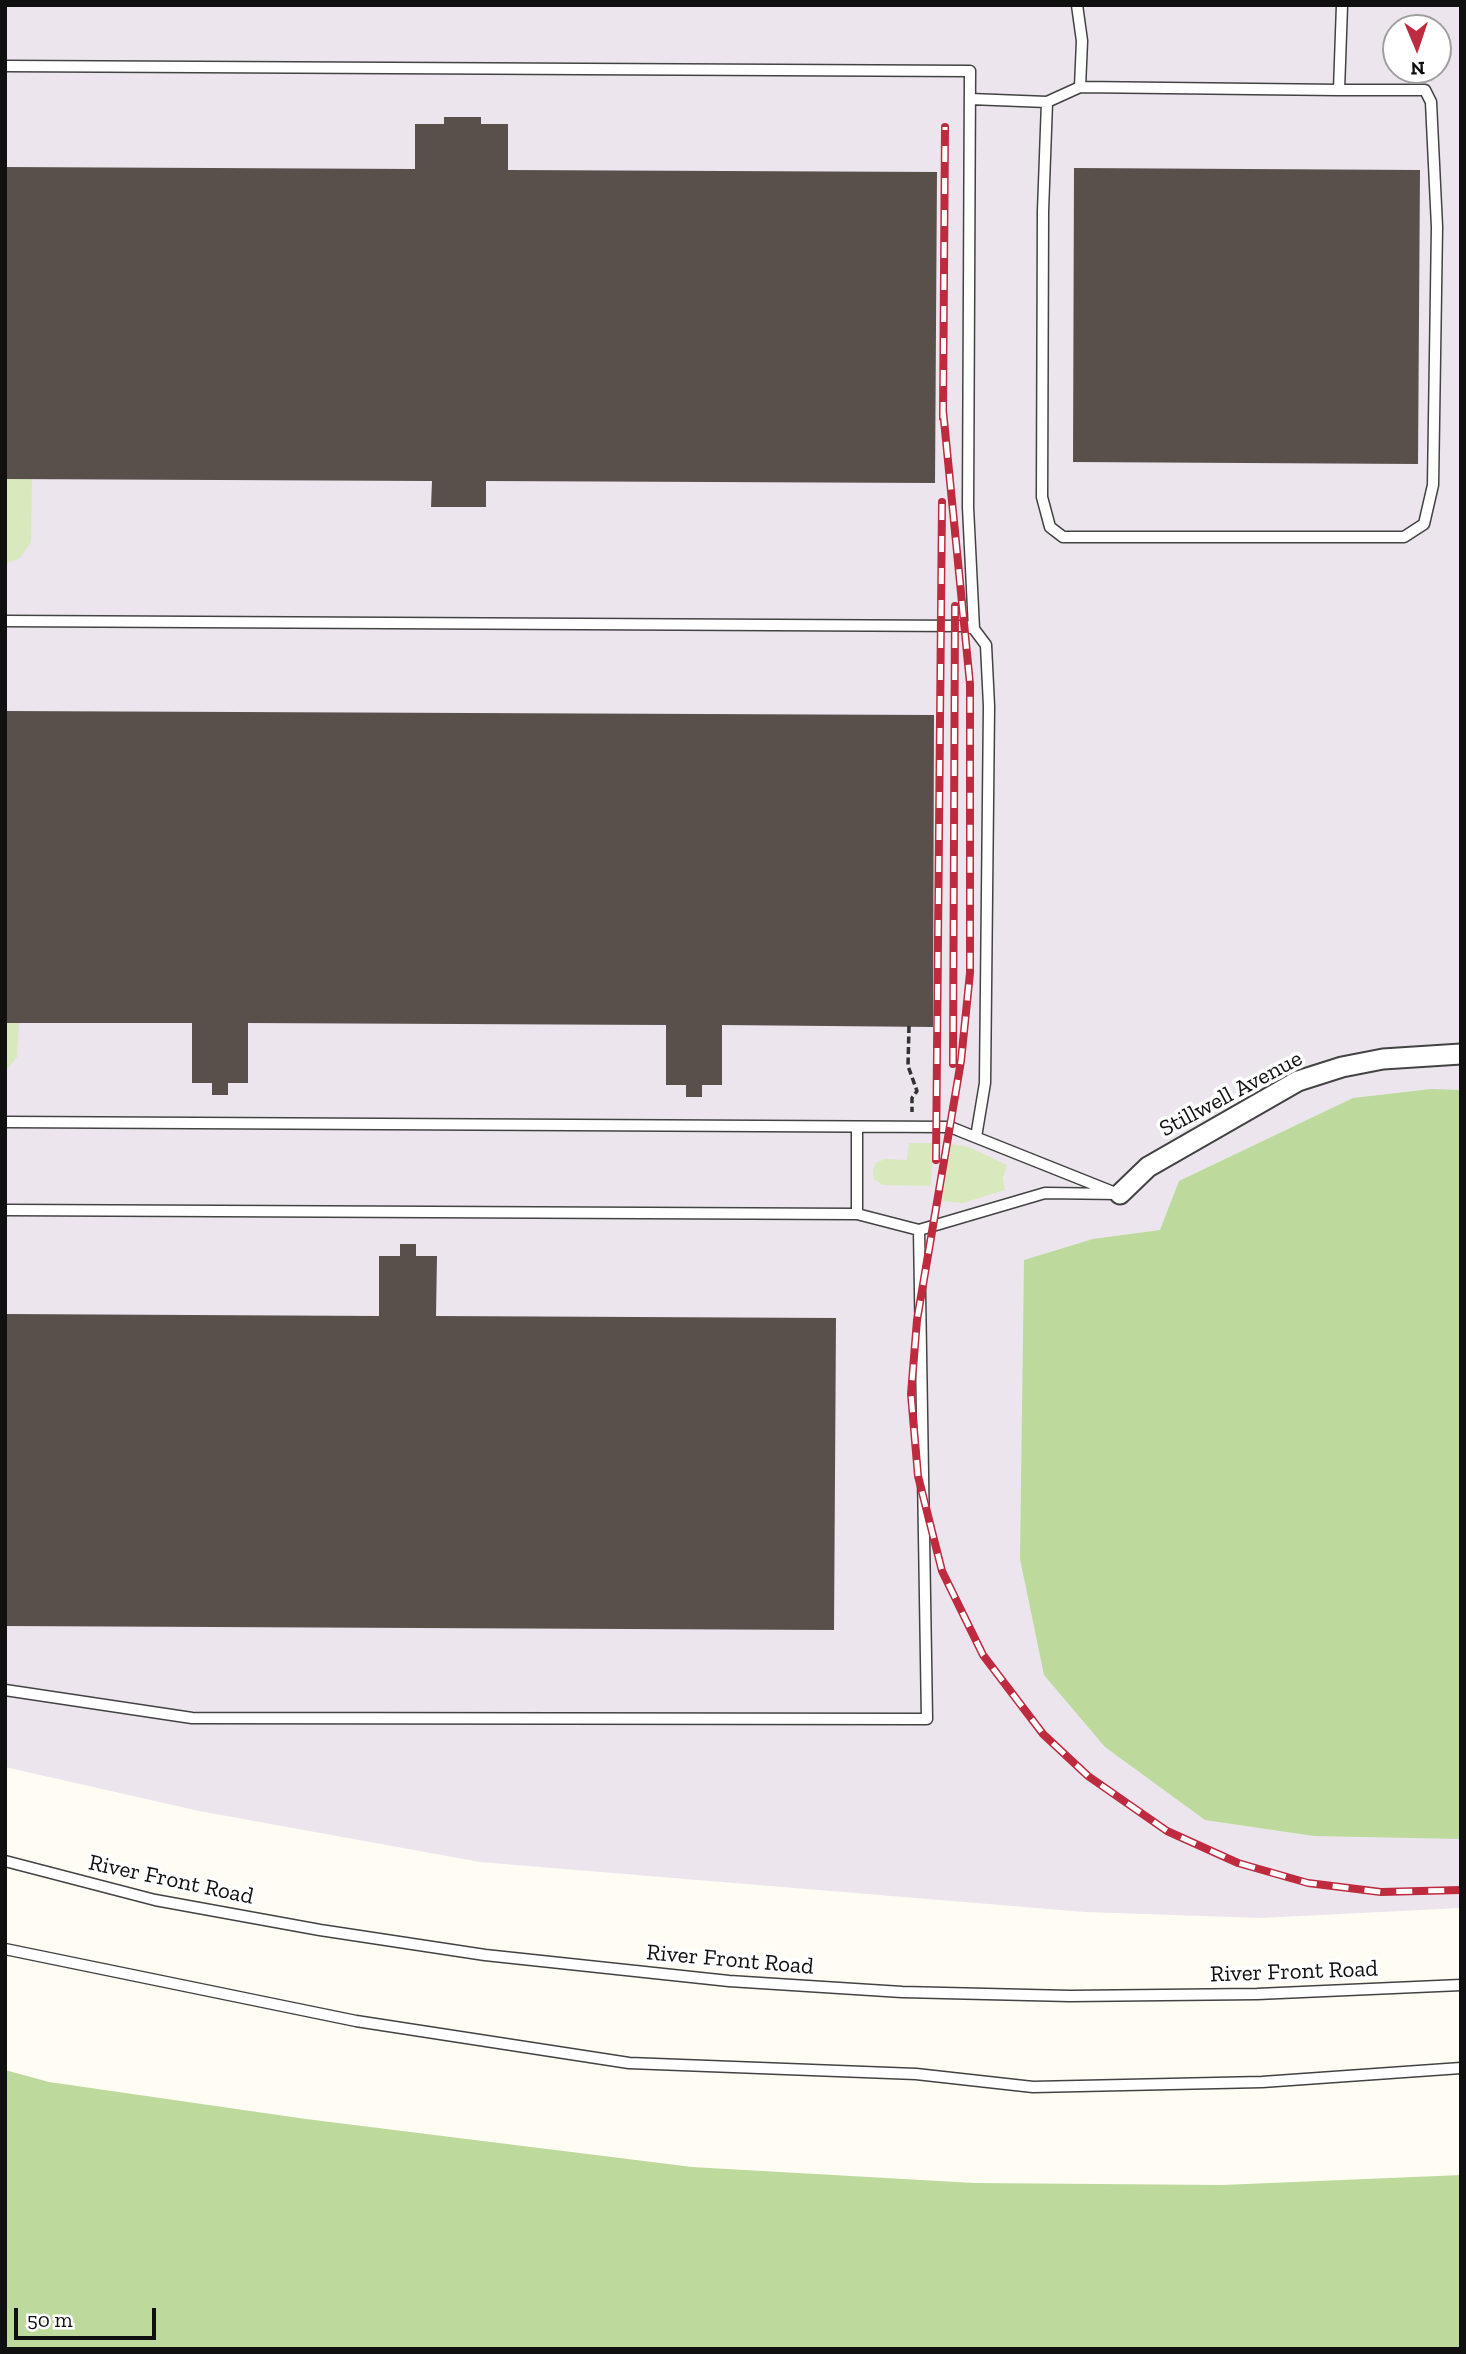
<!DOCTYPE html>
<html>
<head>
<meta charset="utf-8">
<style>
  body { margin:0 }
  #map { position:relative; width:1466px; height:2354px; overflow:hidden; background:#fffcf3; font-family:"Zilla Slab",serif }
  canvas { display:block }
  .frame { position:absolute; inset:0; border:7px solid #101010; pointer-events:none }
  .north { position:absolute; left:1382px; top:14px; width:70px; height:70px; box-sizing:border-box; background:#fff; border:2px solid #9f9f9f; border-radius:50%; rotate:178deg; font-size:19px; font-weight:700; line-height:28px; text-align:center; color:#101010 }
  .north::after { content:''; display:block; margin:auto; width:24px; height:32px; background:#be2a3e; clip-path:polygon(50% 0,100% 100%,50% 72%,0 100%) }
  .scale { position:absolute; left:14px; top:2308px; width:142px; height:32px; box-sizing:border-box; border:4px solid #101010; border-top:0; padding-left:9px; font-size:21px; line-height:24px; white-space:nowrap; color:#101010; -webkit-text-stroke:5px #fff; paint-order:stroke }
</style>
</head>
<body>
<div id="map">
<canvas width="1466" height="2354"></canvas>
<div class="frame"></div>
<div class="north">N</div>
<div class="scale">50 m</div>
</div>
<script>
const g = document.querySelector('canvas').getContext('2d');
g.lineJoin = 'round';
function paint(path, color) { g.fillStyle = color; g.fill(path, 'evenodd'); }
const poly = rows => new Path2D(rows.map(r => 'M' + r).join(''));
function stroke(path, color, width, dash) { g.strokeStyle = color; g.lineWidth = width; g.lineCap = dash ? 'butt' : 'round'; g.setLineDash(dash || []); g.stroke(path); }
function write(font, color, halo, rows, align = 'center') {
  g.font = font + ' "Zilla Slab",serif'; g.lineWidth = 7; g.setLineDash([]); g.textBaseline = 'middle'; g.strokeStyle = halo; g.fillStyle = color; for (const [text, x, y, turn = 0] of rows) {
    g.save(); g.translate(x, y); g.rotate((+turn || 0) * Math.PI / 180); g.textAlign = isNaN(turn) ? turn : align; if (halo) g.strokeText(text, 0, 0); g.fillText(text, 0, 0); g.restore();
  }
}
paint(poly([
  [5,5,1461,5,1461,1908,1261,1918,1085,1912,480,1862,199,1811,5,1767],
  [1396,28,1438,28,1438,70,1396,70]
]), '#ece5ee');
paint(poly([
  [5,479,32,479,31,542,20,558,5,564],
  [5,1023,19,1023,17,1057,5,1072],
  [933,1143,931,1186,882,1185,874,1179,873,1171,876,1163,885,1159,907,1160,909,1143],
  [951,1144,969,1147,1007,1165,1003,1178,1005,1190,963,1203,942,1201]
]), '#d8e9bd');
paint(poly([
  [1431,1089,1461,1090,1461,1839,1314,1836,1205,1820,1105,1747,1044,1675,1020,1559,1024,1260,1093,1239,1160,1230,1179,1181,1353,1098],
  [5,2070,49,2082,306,2119,692,2167,974,2183,1222,2185,1461,2175,1461,2349,5,2349]
]), '#bdda9c');
paint(poly([
  [444,117,481,117,481,124,508,124,508,170,937,172,935,483,486,481,486,507,431,507,432,481,5,479,5,167,415,169,415,124,444,124],
  [1074,168,1420,170,1418,464,1073,462],
  [5,711,934,715,933,1027,722,1025,722,1085,702,1085,702,1097,686,1097,686,1085,666,1085,666,1025,248,1023,248,1083,228,1083,228,1095,212,1095,212,1083,192,1083,192,1023,5,1023],
  [400,1244,416,1244,416,1256,437,1256,436,1316,836,1318,834,1630,5,1626,5,1314,379,1316,379,1256,400,1256]
]), '#59504c');
const service = poly([
  [1077,5,1082,41,1080,87,1339,90,1342,5],
  [5,66,970,71,968,507,974,629],
  [970,99,1047,102,1080,87],
  [1047,102,1043,211,1042,497,1050,527,1063,537,1404,537,1424,524,1433,485,1437,227,1431,102,1425,90,1339,90],
  [5,621,966,626,974,629,986,645,989,706,985,1083,976,1137],
  [5,1122,950,1127,1113,1192],
  [5,1210,857,1214,919,1230],
  [857,1214,857,1127],
  [5,1690,192,1718,927,1719,919,1230,1045,1193,1120,1194],
  [5,1861,155,1900,320,1930,485,1955,729,1981,902,1992,1070,1996,1257,1994,1461,1985],
  [5,1949,356,2021,629,2063,916,2074,1033,2087,1262,2082,1461,2068]
]);
const minor = poly([
  [1120,1194,1148,1167,1298,1081,1342,1067,1383,1059,1461,1054]
]);
stroke(service, '#434343', 13);
stroke(minor, '#434343', 23);
stroke(poly([
  [909,1026,908,1066,917,1091,912,1098,912,1112]
]), '#323232', 3.5, [7, 3.5]);
stroke(service, '#fff', 10);
stroke(minor, '#fff', 19);
const rail = poly([
  [943,410,970,684,970,973,961,1061,917,1320,911,1394,918,1476,942,1571,983,1655,1043,1734,1088,1776,1167,1831,1238,1863,1308,1883,1381,1892,1461,1890],
  [943,418,945,127],
  [953,1064,955,606],
  [936,1160,942,502]
]);
stroke(rail, '#be2a3e', 8);
stroke(rail, '#fff', 5, [16]);
write('23px', '#101010', '#fff', [
  ["Stillwell Avenue",1231,1094,-28],
  ["River Front Road",171,1880,12],
  ["River Front Road",730,1960,5],
  ["River Front Road",1294,1972,-2]
]);
</script>
</body>
</html>
